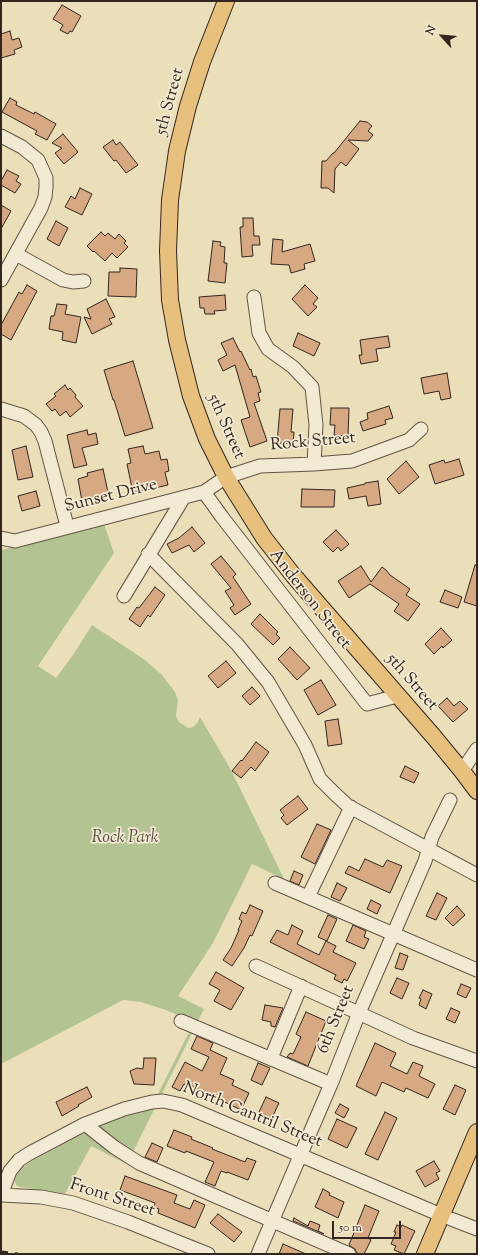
<!DOCTYPE html>
<html>
<head>
<meta charset="utf-8">
<style>
  body { margin:0 }
  #map { position:relative; width:478px; height:1255px; overflow:hidden; background:#ebdfb9; font-family:"Sorts Mill Goudy",serif }
  canvas { display:block }
  .frame { position:absolute; inset:0; border:2px solid #33251f; pointer-events:none }
  .north { position:absolute; left:422px; top:16px; width:40px; height:40px; -webkit-text-stroke:3px #f2ead2; paint-order:stroke; rotate:297deg; font-size:11px; font-weight:700; line-height:16px; text-align:center; color:#33251f }
  .north::after { content:''; display:block; margin:auto; width:14px; height:18px; background:#33251f; clip-path:polygon(50% 0,100% 100%,50% 72%,0 100%) }
  .scale { position:absolute; left:332px; top:1221px; width:69px; height:18px; box-sizing:border-box; border:2px solid #33251f; border-top:0; padding-left:5px; font-size:12px; line-height:14px; white-space:nowrap; color:#33251f; -webkit-text-stroke:3px #f2ead2; paint-order:stroke }
</style>
</head>
<body>
<div id="map">
<canvas width="478" height="1255"></canvas>
<div class="frame"></div>
<div class="north">N</div>
<div class="scale">50 m</div>
</div>
<script>
const g = document.querySelector('canvas').getContext('2d');
g.lineJoin = 'round';
function paint(path, color) { g.fillStyle = color; g.fill(path, 'evenodd'); }
const poly = rows => new Path2D(rows.map(r => 'M' + r).join(''));
function stroke(path, color, width, dash) { g.strokeStyle = color; g.lineWidth = width; g.lineCap = dash ? 'butt' : 'round'; g.setLineDash(dash || []); g.stroke(path); }
function write(font, color, halo, rows, align = 'center') {
  g.font = font + ' "Sorts Mill Goudy",serif'; g.lineWidth = 3.5; g.setLineDash([]); g.textBaseline = 'middle'; g.strokeStyle = halo; g.fillStyle = color; for (const [text, x, y, turn = 0] of rows) {
    g.save(); g.translate(x, y); g.rotate((+turn || 0) * Math.PI / 180); g.textAlign = isNaN(turn) ? turn : align; if (halo) g.strokeText(text, 0, 0); g.fillText(text, 0, 0); g.restore();
  }
}
paint(poly([
  [104,524,114,553,38,666,56,678,73,655,92,625,145,660,162,675,175,692,178,700,176,716,179,722,188,728,193,727,198,722,200,717,231,770,284,879,252,864,213,943,178,996,204,1009,127,1164,91,1146,65,1194,20,1187,16,1185,15,1181,16,1176,23,1167,32,1161,101,1124,119,1117,151,1108,194,1022,166,1010,141,1002,123,1000,1,1064,1,550]
]), '#b3c392');
const building = poly([
  [62,5,81,16,72,32,70,31,68,34,60,30,63,25,53,19,62,5],
  [10,31,12,40,19,38,22,47,14,50,15,54,1,58,1,34,10,31],
  [10,98,17,102,16,105,34,114,35,112,56,124,47,140,35,134,37,131,2,112,10,98],
  [360,121,367,122,372,126,368,131,373,135,368,141,348,140,359,149,346,166,341,162,335,169,334,193,328,188,321,188,322,161,326,161,333,153,334,153,360,121],
  [63,134,78,152,64,164,55,153,62,148,52,143,63,134],
  [113,140,116,145,120,142,138,165,126,173,116,160,114,161,103,147,113,140],
  [7,170,19,176,16,181,21,184,15,193,1,185,1,181,7,170],
  [80,188,92,194,82,215,65,207,71,196,75,199,80,188],
  [1,205,11,211,1,229,1,205],
  [243,218,253,218,254,236,259,236,260,245,252,245,253,256,242,257,240,227,243,227,243,218],
  [56,221,68,228,59,246,47,239,56,221],
  [101,232,105,236,108,233,115,239,119,234,126,241,124,243,128,247,117,258,112,253,105,261,94,251,93,252,87,246,101,232],
  [273,239,283,240,282,252,310,244,315,261,304,264,305,269,291,273,289,265,271,264,273,239],
  [213,241,221,242,220,246,225,247,224,263,227,263,225,283,208,281,213,241],
  [120,268,137,269,136,297,108,296,109,272,120,272,120,268],
  [27,285,37,291,11,340,1,334,1,325,19,292,22,294,27,285],
  [305,285,318,298,313,304,317,307,308,316,292,299,305,285],
  [225,295,226,310,214,311,215,314,205,314,204,308,200,308,199,297,225,295],
  [106,299,115,317,109,319,112,324,92,334,84,317,91,319,87,309,106,299],
  [57,304,67,305,65,314,81,317,76,343,62,340,63,332,49,329,51,316,54,316,57,304],
  [298,333,320,343,314,356,293,346,298,333],
  [388,336,390,347,376,349,378,361,361,364,359,355,362,355,360,340,388,336],
  [233,338,240,352,241,351,250,370,251,369,253,377,256,376,261,392,258,393,260,401,254,403,267,441,250,447,241,420,250,417,235,365,223,371,218,360,227,355,221,343,233,338],
  [133,361,153,428,125,436,114,400,113,400,104,370,133,361],
  [447,373,451,398,441,400,439,391,424,394,421,378,447,373],
  [65,385,68,390,70,388,76,395,75,397,83,406,70,417,66,411,60,416,55,409,52,411,46,404,56,396,54,394,65,385],
  [389,406,393,418,385,420,386,424,363,431,360,422,368,419,367,413,389,406],
  [331,408,349,408,348,436,334,435,335,425,330,425,331,408],
  [280,409,293,409,291,432,294,432,293,444,277,443,280,409],
  [87,430,88,435,96,433,98,444,82,448,87,465,74,468,67,435,87,430],
  [26,446,33,477,18,480,12,450,26,446],
  [143,446,145,454,159,451,161,460,167,459,169,471,165,472,168,485,133,493,127,464,131,463,128,449,143,446],
  [459,459,464,475,435,484,429,465,444,460,445,463,459,459],
  [406,461,419,477,399,494,387,479,406,461],
  [103,469,109,497,94,500,95,504,83,507,78,479,88,476,87,473,103,469],
  [378,481,381,504,368,506,366,496,349,499,347,488,365,484,365,483,378,481],
  [302,489,335,490,334,507,301,507,302,489],
  [36,491,40,506,22,511,18,496,36,491],
  [192,527,205,543,194,552,189,545,172,553,167,544,179,538,192,527],
  [336,530,349,544,341,551,338,547,333,552,323,542,336,530],
  [221,556,236,574,233,577,251,604,235,615,230,608,234,605,225,591,231,588,211,564,221,556],
  [475,565,477,565,477,606,464,602,475,565],
  [361,566,371,582,382,567,386,570,390,575,410,589,406,595,420,604,408,621,394,611,399,604,370,584,349,598,338,581,361,566],
  [155,587,165,595,150,617,148,615,140,627,129,619,137,607,139,608,155,587],
  [445,590,462,597,458,608,440,602,445,590],
  [260,614,278,632,276,634,280,638,273,645,251,624,260,614],
  [441,628,452,640,443,648,442,646,434,654,425,644,441,628],
  [290,647,310,668,297,680,278,659,290,647],
  [226,661,236,673,218,688,208,676,226,661],
  [321,680,336,705,318,715,304,690,321,680],
  [252,687,260,696,250,705,242,696,252,687],
  [447,698,454,706,460,701,468,709,453,722,438,706,447,698],
  [338,719,342,744,328,746,325,721,338,719],
  [256,742,269,752,255,771,251,767,241,778,232,771,241,760,242,761,256,742],
  [405,766,419,773,414,783,400,777,405,766],
  [298,796,308,809,287,825,281,818,284,815,280,810,298,796],
  [317,824,331,830,315,864,301,857,317,824],
  [365,859,383,867,387,860,402,866,390,893,345,873,349,866,359,871,365,859],
  [294,871,303,875,299,885,290,881,294,871],
  [337,883,347,888,340,901,331,897,337,883],
  [437,893,447,898,436,920,426,916,437,893],
  [371,900,381,905,377,914,367,909,371,900],
  [250,905,263,911,252,936,250,935,244,948,232,966,223,960,231,948,239,930,238,930,242,921,239,919,242,912,246,914,250,905],
  [457,906,465,915,453,926,445,918,457,906],
  [328,915,337,919,327,941,318,937,328,915],
  [292,925,303,931,297,944,319,955,326,941,336,946,333,952,356,963,347,981,344,979,342,983,334,979,336,975,270,942,277,930,288,935,292,925],
  [353,925,366,931,364,937,369,939,364,949,346,941,353,925],
  [400,953,408,956,403,970,395,968,400,953],
  [216,972,244,988,231,1010,214,1001,220,990,209,984,216,972],
  [397,978,409,983,402,999,390,993,397,978],
  [461,984,471,988,466,998,457,994,461,984],
  [423,990,432,994,426,1009,419,1005,421,999,419,998,423,990],
  [265,1005,283,1008,275,1027,271,1026,271,1022,262,1020,265,1005],
  [451,1008,460,1012,455,1023,446,1019,451,1008],
  [306,1012,326,1021,308,1066,287,1057,290,1053,293,1054,301,1037,296,1034,306,1012],
  [197,1036,213,1043,210,1050,227,1058,220,1074,234,1080,232,1085,249,1093,241,1110,192,1086,191,1087,184,1084,180,1091,172,1087,185,1062,202,1071,209,1057,191,1049,197,1036],
  [375,1043,396,1053,390,1066,407,1074,413,1062,423,1066,419,1076,435,1084,428,1098,406,1088,404,1092,382,1082,376,1096,356,1086,375,1043],
  [144,1058,156,1058,154,1085,134,1084,130,1071,137,1068,143,1069,144,1058],
  [258,1063,270,1068,262,1085,251,1080,258,1063],
  [455,1085,466,1090,455,1115,443,1109,455,1085],
  [87,1087,92,1097,78,1105,79,1106,62,1116,56,1102,87,1087],
  [266,1097,279,1103,272,1118,259,1112,266,1097],
  [340,1104,349,1109,344,1118,335,1113,340,1104],
  [385,1112,397,1118,378,1160,365,1154,385,1112],
  [337,1119,357,1128,347,1148,328,1139,337,1119],
  [174,1130,192,1137,191,1139,213,1148,212,1149,245,1162,247,1158,256,1161,248,1180,227,1172,227,1173,221,1171,215,1186,205,1182,214,1162,186,1151,185,1153,167,1146,174,1130],
  [152,1143,163,1148,157,1162,145,1157,152,1143],
  [434,1161,440,1171,436,1173,439,1179,425,1187,416,1171,434,1161],
  [125,1176,177,1195,174,1203,190,1209,194,1200,205,1205,195,1228,158,1213,159,1209,154,1207,155,1203,120,1190,125,1176],
  [323,1189,330,1193,329,1195,344,1202,338,1218,315,1207,323,1189],
  [365,1205,379,1211,368,1238,371,1240,364,1254,357,1254,355,1249,349,1245,365,1205],
  [218,1214,242,1232,234,1242,210,1223,218,1214],
  [294,1218,308,1226,310,1221,320,1225,318,1231,324,1234,293,1221,294,1218],
  [397,1225,401,1227,402,1225,415,1231,404,1254,394,1250,396,1246,391,1244,396,1232,394,1232,397,1225],
  [283,1244,306,1254,279,1254,283,1244]
]);
paint(building, '#d7a983');
stroke(building, '#33251f', 1);
const minor = poly([
  [1,136,22,147,38,160,46,178,46,187,45,197,41,208,1,280],
  [16,254,63,280,73,282,84,281],
  [254,297,259,333,268,349,293,367,312,387,316,425,314,464],
  [1,409,24,416,36,425,41,432,45,441,67,526],
  [204,492,222,517,367,704,397,696],
  [1,538,15,541,204,492,226,477,260,466,314,464,352,461,409,440,421,429],
  [148,554,237,644,268,682,305,745,320,779,334,793,348,806,477,875],
  [124,596,184,497],
  [462,771,477,749],
  [275,883,477,970],
  [308,897,351,807],
  [256,966,413,1038,477,1061],
  [181,1021,331,1084],
  [271,1058,301,986],
  [85,1124,114,1147,139,1163,349,1254],
  [1,1195,41,1197,73,1203,128,1222,208,1254],
  [3,1195,4,1187,10,1171,19,1160,30,1153,85,1124,124,1109,152,1102,163,1101,182,1105,441,1215],
  [451,1219,477,1229],
  [258,1254,331,1084,359,1013,425,861,432,837,450,800]
]);
const major = poly([
  [226,1,202,62,188,106,177,151,170,200,168,251,170,300,177,340,191,396,207,439,226,477,264,538,293,575,434,737,462,771,477,791],
  [425,1254,477,1132]
]);
stroke(minor, '#615446', 15);
stroke(major, '#33251f', 18);
stroke(minor, '#f2ead2', 13);
stroke(major, '#e6c07c', 16);
stroke(poly([
  [1,1252,18,1254]
]), '#33251f', 3, [7, 7]);
write('17px', '#33251f', '#f2ead2', [
  ["5th Street",171,102,-75],
  ["5th Street",225,427,66],
  ["Rock Street",313,443,-5],
  ["Sunset Drive",111,497,-14],
  ["Anderson Street",309,600,52],
  ["5th Street",411,683,49],
  ["6th Street",337,1020,-68],
  ["North Cantril Street",252,1116,22],
  ["Front Street",112,1199,18]
]);
write('italic 17px', '#534c3c', '#f2ead2', [
  ["Rock Park",125,839]
]);
</script>
</body>
</html>
